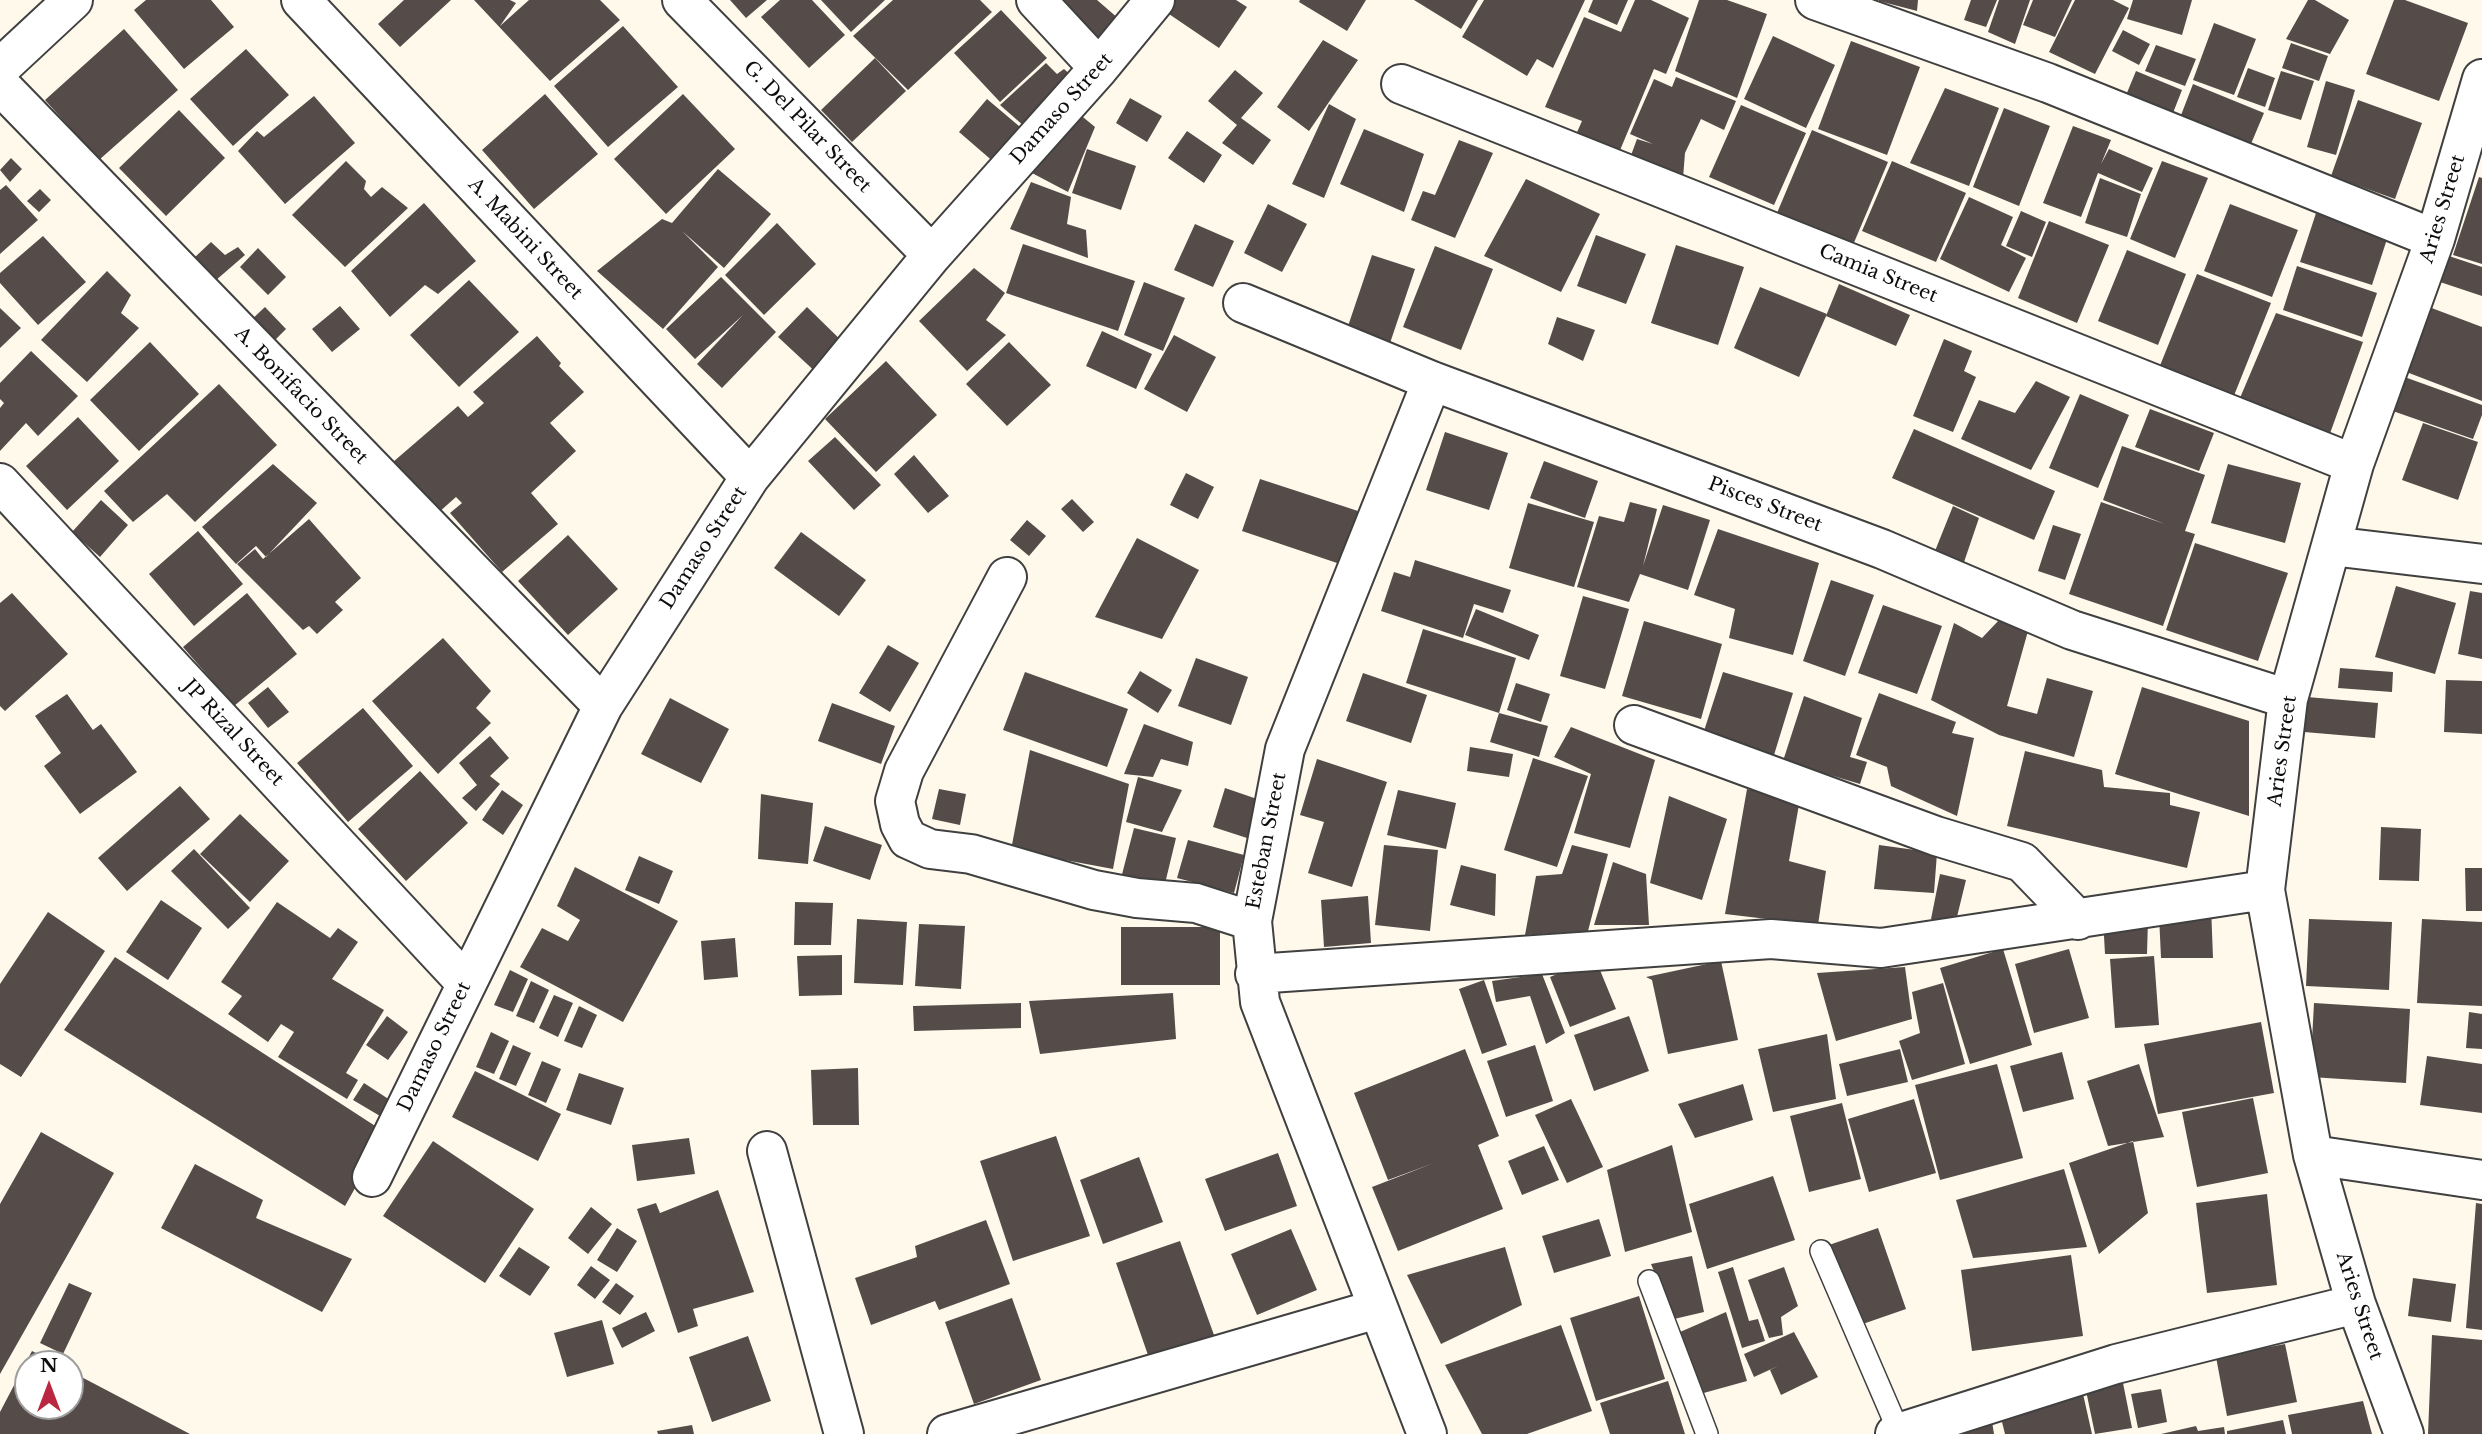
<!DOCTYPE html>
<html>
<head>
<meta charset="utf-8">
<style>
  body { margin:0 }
  #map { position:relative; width:2482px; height:1434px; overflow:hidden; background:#fff9ec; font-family:"Libre Baskerville",serif }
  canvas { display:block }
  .north { position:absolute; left:14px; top:1350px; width:70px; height:70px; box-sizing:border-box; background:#fff; border:2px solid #9e9e9e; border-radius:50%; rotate:0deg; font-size:19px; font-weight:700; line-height:28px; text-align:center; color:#0d0d0d }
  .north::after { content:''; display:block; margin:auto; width:24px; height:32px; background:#b92840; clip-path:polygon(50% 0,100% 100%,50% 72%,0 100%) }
</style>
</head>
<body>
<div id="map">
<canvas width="2482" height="1434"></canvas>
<div class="north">N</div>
</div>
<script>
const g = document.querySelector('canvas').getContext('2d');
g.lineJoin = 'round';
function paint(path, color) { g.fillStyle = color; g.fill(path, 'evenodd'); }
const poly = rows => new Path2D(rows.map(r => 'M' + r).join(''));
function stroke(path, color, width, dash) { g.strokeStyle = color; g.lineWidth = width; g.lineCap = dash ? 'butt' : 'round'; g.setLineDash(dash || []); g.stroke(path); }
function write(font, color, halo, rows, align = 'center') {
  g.font = font + ' "Libre Baskerville",serif'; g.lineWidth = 7; g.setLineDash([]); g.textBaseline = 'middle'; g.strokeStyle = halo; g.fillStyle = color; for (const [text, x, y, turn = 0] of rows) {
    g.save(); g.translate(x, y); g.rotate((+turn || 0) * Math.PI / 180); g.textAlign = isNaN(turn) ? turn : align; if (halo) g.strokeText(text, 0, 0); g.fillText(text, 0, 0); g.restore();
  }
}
paint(poly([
  [146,0,211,0,234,27,184,69,134,10],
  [404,0,451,0,400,47,378,24],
  [474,0,510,0,516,3,500,26,529,0,600,0,620,20,550,81],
  [730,0,767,0,746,18],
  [780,0,812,0,845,35,809,68,761,17],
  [821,0,885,0,851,32],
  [893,0,980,0,992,12,908,90,853,36],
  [1058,0,1097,0,1119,19,1100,41],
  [1174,0,1236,0,1247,7,1219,48,1166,12],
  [1300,0,1366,0,1347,31,1299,2],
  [1414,0,1478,0,1461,29],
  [1484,0,1585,0,1553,68,1537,59,1527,76,1462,37],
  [1593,0,1628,0,1617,25,1588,12],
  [1635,0,1651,0,1689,18,1666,74,1654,69,1618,155,1574,139,1582,121,1545,107,1584,17,1621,32],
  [1699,0,1727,0,1767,14,1737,98,1675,71],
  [1879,0,1918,0,1917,11,1879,1],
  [1971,0,1997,0,1986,27,1964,20],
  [1999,0,2030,0,2015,44,1988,32],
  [2033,0,2072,0,2055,37,2023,25],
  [2075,0,2113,0,2129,8,2095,74,2049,52],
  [2133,0,2192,0,2182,35,2127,19],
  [2308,0,2315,0,2349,20,2330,54,2286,39],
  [2394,0,2405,0,2468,23,2439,101,2366,74],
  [1001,10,1047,58,1000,102,954,53],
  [2214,23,2256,39,2234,95,2193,80],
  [623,26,678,87,608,147,554,86],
  [124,29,178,90,99,160,45,100],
  [2123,30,2150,44,2139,65,2112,51],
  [1773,36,1835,65,1806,128,1744,99],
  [1323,40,1358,60,1309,131,1277,107],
  [1851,41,1920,67,1887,155,1818,129],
  [2291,43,2328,56,2319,81,2282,68],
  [2156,45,2196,59,2185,86,2145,71],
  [246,49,289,95,233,146,190,99],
  [875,58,906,91,852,142,821,110],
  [1046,63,1057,74,1064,69,1081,84,1033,134,1000,105],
  [2248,68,2275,78,2265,107,2237,97],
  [1235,70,1263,93,1241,118,1271,140,1253,165,1222,143,1237,125,1208,101],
  [2136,71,2182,90,2171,118,2124,100],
  [2281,71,2314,81,2301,120,2268,110],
  [1676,77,1736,101,1724,130,1701,119,1685,153,1683,178,1630,158,1637,139,1653,144,1630,134,1654,79,1672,87],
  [2326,81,2355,90,2336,155,2307,147],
  [2193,84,2264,113,2248,151,2178,123],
  [1945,88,1999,108,1969,186,1910,163],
  [545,94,598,154,534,209,482,150],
  [683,94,735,149,666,214,614,159],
  [314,96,355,143,285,204,238,151,257,131,264,137],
  [1130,98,1162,116,1147,142,1116,123],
  [987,99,1032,137,1003,170,959,132],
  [2358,100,2422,123,2395,199,2331,176],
  [1329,104,1356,119,1324,198,1292,184],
  [1741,105,1806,133,1774,205,1709,177],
  [2004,108,2050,126,2019,206,1973,187],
  [179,110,225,158,166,216,119,168],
  [1078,113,1095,127,1068,192,1032,173],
  [2073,126,2111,140,2101,164,2109,149,2153,168,2142,192,2098,173,2081,217,2043,203],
  [1364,129,1424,154,1404,212,1340,184],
  [1812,130,1888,162,1853,245,1777,213],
  [1187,131,1222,155,1204,183,1168,158],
  [1459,140,1493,153,1455,238,1411,220,1423,191,1435,195],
  [1087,149,1136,166,1121,210,1072,193],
  [11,158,22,169,10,182,0,170],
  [346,161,366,181,364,189,371,197,382,187,408,208,345,267,292,215],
  [1892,161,1966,193,1936,262,1862,231],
  [2162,161,2208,178,2175,258,2130,239],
  [718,169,771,214,724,268,682,231,718,267,663,329,597,271,662,219,672,223],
  [2479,177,2482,178,2482,264,2453,255],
  [2100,178,2141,194,2127,237,2085,223],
  [1526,179,1600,214,1561,292,1484,256],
  [1031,182,1071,197,1067,224,1086,230,1088,258,1010,229],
  [6,185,38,220,0,254,0,190],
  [40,189,51,200,39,212,27,201],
  [1969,197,2013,217,2001,245,2026,258,2009,292,1940,259],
  [424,203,476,261,438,294,425,285,390,317,351,271],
  [1268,204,1307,224,1282,272,1244,253],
  [2230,204,2298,230,2272,297,2204,271],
  [2317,210,2389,233,2372,285,2300,262],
  [2021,211,2046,222,2032,257,2006,246],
  [2049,221,2109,245,2077,323,2018,298],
  [777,223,816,264,764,315,725,275],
  [1195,224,1234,241,1213,287,1174,270],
  [1596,235,1646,254,1626,304,1577,286],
  [43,236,86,282,38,325,0,283,0,273],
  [211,242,225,255,238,247,245,255,215,281,194,258],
  [1023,244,1135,281,1118,331,1006,293],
  [1676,245,1744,267,1718,345,1651,323],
  [1435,246,1493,269,1461,350,1403,327],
  [258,248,286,277,268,295,240,267],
  [2127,250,2186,274,2158,345,2098,321],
  [2440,253,2482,267,2482,296,2431,279],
  [1372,255,1415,269,1388,349,1345,335],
  [2297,266,2377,293,2362,337,2283,310],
  [974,268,1005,293,986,320,1006,335,967,371,919,321],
  [107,271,131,295,121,313,139,328,87,382,41,340],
  [2197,274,2271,303,2233,398,2159,368],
  [721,277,776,332,722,388,697,364,743,315,695,359,666,329],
  [469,280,519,332,459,387,410,335],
  [1144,282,1185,298,1163,351,1124,335],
  [1839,284,1910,315,1896,346,1826,316],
  [1760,287,1827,314,1799,377,1734,348],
  [2421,304,2482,327,2482,401,2396,368],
  [340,306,360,329,332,352,312,329],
  [265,307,286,329,271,344,249,322],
  [807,307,849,348,821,377,778,337],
  [0,308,21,328,0,348],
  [2276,313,2363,342,2328,439,2237,405],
  [1557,317,1595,330,1583,361,1548,344],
  [1102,331,1152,354,1136,389,1086,366],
  [1174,335,1216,357,1187,412,1144,389],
  [537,336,561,363,559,366,584,392,550,423,576,451,531,493,558,524,502,572,450,513,462,503,456,497,438,513,393,462,458,406,468,417,484,403,473,392],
  [1944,339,1972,351,1964,371,1976,377,1953,432,1913,416],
  [150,342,199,394,139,451,90,400],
  [1009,342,1051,385,1007,426,966,384],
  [31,351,78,396,38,436,26,423,0,451,0,408,4,403,0,399,0,383],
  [886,361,937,415,876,472,825,419],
  [2399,375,2482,405,2482,415,2473,439,2387,409],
  [2036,381,2070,397,2031,470,1961,439,1979,400,2015,413],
  [219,384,277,445,195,522,167,494,133,522,104,491],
  [2080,394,2129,415,2098,488,2049,468],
  [2150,409,2214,433,2199,471,2135,447],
  [78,417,119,461,67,510,26,466],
  [2423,423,2478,442,2458,500,2402,480],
  [1914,429,2055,491,2034,540,1892,478],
  [1445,432,1508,453,1489,510,1426,490],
  [835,437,881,485,854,510,808,461],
  [2122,446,2205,475,2185,531,2195,534,2163,626,2069,594,2101,502,2165,524,2103,500],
  [914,455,949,496,928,513,894,474],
  [1544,461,1598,481,1585,518,1530,498],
  [273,464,317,503,266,557,256,546,236,564,202,527],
  [2228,464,2301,483,2285,543,2211,523],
  [1186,473,1214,487,1198,519,1170,505],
  [1260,479,1358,511,1340,564,1242,531],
  [1072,499,1094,522,1083,532,1061,509],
  [101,500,128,525,100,557,72,532],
  [1630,502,1657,509,1643,566,1663,505,1710,520,1688,590,1640,574,1629,602,1577,587,1599,516,1624,522],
  [1528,503,1594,522,1574,587,1509,568],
  [1953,506,1979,518,1962,568,1933,556],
  [309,519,361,578,335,602,343,610,317,634,309,626,303,630,237,564,255,549,263,559],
  [1027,520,1046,536,1029,556,1010,540],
  [2053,525,2081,534,2065,580,2038,571],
  [1718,529,1819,563,1793,655,1729,638,1735,609,1694,595],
  [198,531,243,584,194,626,149,574],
  [801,532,866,580,839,616,774,568],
  [568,535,618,589,568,635,518,581],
  [1137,538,1199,570,1162,639,1095,617],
  [2195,543,2288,573,2258,661,2166,630],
  [1415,560,1511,590,1503,613,1474,604,1463,638,1381,611,1394,572,1410,577],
  [1831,580,1874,595,1845,676,1803,661],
  [2396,586,2456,603,2435,674,2375,657],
  [2470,591,2482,593,2482,659,2458,654],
  [12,593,68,654,5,711,0,706,0,603],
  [247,593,297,654,234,706,183,647],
  [1583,596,1629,609,1605,689,1560,676],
  [1883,605,1942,626,1917,694,1858,673],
  [1476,609,1539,635,1529,660,1465,635],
  [2000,619,2028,631,2007,706,2037,714,2047,678,2093,691,2074,757,1999,735,1931,700,1954,623,1982,638],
  [1644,621,1722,644,1701,719,1622,696],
  [1423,629,1516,658,1499,713,1406,683],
  [443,638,491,691,476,708,491,723,438,774,372,701],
  [888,645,919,663,890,712,859,693],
  [1196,658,1248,677,1231,725,1178,706],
  [2340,668,2393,672,2392,692,2338,688],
  [1140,671,1172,690,1158,713,1127,693],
  [1025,672,1128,709,1107,767,1003,730],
  [1723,672,1793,693,1774,755,1703,734],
  [1363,673,1427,695,1411,743,1346,721],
  [2446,680,2482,681,2482,734,2444,732],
  [1516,683,1550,694,1541,722,1507,710],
  [268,687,289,712,268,728,248,703],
  [2142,687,2249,721,2249,816,2115,774],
  [1879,693,1956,722,1952,733,1974,738,1957,816,1891,786,1887,767,1856,755],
  [67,694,93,730,101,724,137,772,80,814,44,766,61,753,35,716],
  [1804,696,1862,718,1850,757,1867,762,1860,784,1783,761],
  [2307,697,2378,703,2375,738,2304,732],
  [670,698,729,729,701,783,641,754],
  [832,703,895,726,881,764,818,741],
  [363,708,413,766,348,822,297,763],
  [1499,713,1548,726,1539,757,1490,742],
  [1144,724,1193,742,1188,766,1161,759,1153,777,1124,774],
  [1571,727,1655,760,1630,848,1574,833,1591,774,1554,757],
  [490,736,509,758,490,776,500,784,476,811,462,798,477,785,459,763],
  [1470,747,1513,754,1509,777,1467,771],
  [1030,750,1129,784,1113,869,1011,850],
  [2025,751,2102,770,2104,787,2170,793,2170,805,2200,812,2187,868,2007,826],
  [1533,758,1588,776,1557,867,1504,850],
  [1317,759,1387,782,1352,887,1308,873,1324,822,1300,815],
  [420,771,468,823,406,881,358,829],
  [1138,777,1182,790,1162,832,1126,822],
  [180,786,210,819,127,891,98,858],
  [1225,788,1260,800,1247,838,1213,827],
  [939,789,966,794,960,825,932,819],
  [1747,789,1800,799,1789,861,1826,871,1818,925,1725,914],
  [502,790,523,805,503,835,482,820],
  [1398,790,1456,803,1446,849,1387,835],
  [761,794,813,803,808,864,758,859],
  [1669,796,1727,819,1702,900,1650,883],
  [240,814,289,861,250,902,200,854],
  [825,826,882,845,870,880,813,861],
  [2381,827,2421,829,2419,881,2379,880],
  [1134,828,1176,838,1162,896,1119,886],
  [1188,840,1244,855,1234,893,1177,878],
  [1384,845,1438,850,1430,931,1375,925],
  [1572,845,1608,854,1588,931,1525,935,1536,876,1562,874],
  [1879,845,1937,853,1934,893,1874,889],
  [194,849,250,908,228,929,171,871],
  [639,856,673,871,659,904,625,890],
  [1613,862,1646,874,1649,925,1594,925],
  [1461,865,1496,874,1495,916,1450,905],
  [575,867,678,921,623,1022,520,967,542,928,568,941,580,920,557,906],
  [2465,868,2482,868,2482,911,2466,911],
  [1940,874,1966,880,1955,925,1931,919],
  [1368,896,1371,943,1324,947,1321,900],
  [161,900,202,928,168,980,126,952],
  [277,902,330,938,338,928,358,942,332,979,384,1010,346,1073,358,1080,347,1099,278,1057,294,1032,281,1024,268,1042,228,1014,242,996,221,982],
  [795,902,833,903,831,945,794,945],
  [2211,906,2213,958,2161,958,2159,915],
  [48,912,105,951,21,1077,0,1064,0,984],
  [2103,918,2148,919,2147,954,2105,954],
  [857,919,907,922,903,985,854,983],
  [2309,919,2392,922,2389,990,2306,986],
  [2422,919,2482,922,2482,1006,2417,1003],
  [919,924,965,926,961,989,915,986],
  [1121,927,1220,927,1220,985,1121,985],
  [735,938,738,977,704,980,701,941],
  [2003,949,2032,1045,1970,1064,1940,968],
  [2069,949,2089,1018,2034,1033,2015,964],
  [842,955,842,995,799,996,797,956],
  [2154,956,2159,1025,2115,1028,2110,959],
  [115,957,386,1133,345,1206,64,1030],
  [1595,958,1616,1009,1570,1027,1550,977],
  [1721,961,1738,1040,1668,1054,1652,980,1646,977],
  [1905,967,1912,1019,1836,1041,1817,973],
  [510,970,528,979,513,1012,494,1005],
  [1542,974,1565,1033,1546,1044,1530,996,1496,1002,1492,981],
  [1484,980,1507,1045,1482,1054,1459,989],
  [531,981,549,990,534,1023,516,1016],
  [1943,983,1965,1064,1912,1080,1899,1041,1920,1033,1912,992],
  [1173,993,1176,1039,1040,1054,1029,1001],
  [554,995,573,1003,558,1037,539,1028],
  [1021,1003,1021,1028,914,1031,913,1006],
  [2314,1003,2410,1009,2406,1083,2310,1077],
  [579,1006,597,1015,582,1048,564,1041],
  [2469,1012,2482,1014,2482,1049,2466,1048],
  [387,1016,408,1032,388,1060,366,1045],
  [1629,1016,1649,1071,1594,1091,1574,1035],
  [2261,1022,2274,1093,2158,1114,2144,1044],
  [491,1032,509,1041,494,1074,476,1067],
  [1827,1034,1836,1099,1773,1112,1758,1049],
  [513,1045,531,1053,516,1086,499,1079],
  [1535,1045,1553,1101,1506,1117,1487,1061],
  [1465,1049,1499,1136,1478,1145,1503,1209,1398,1251,1372,1187,1434,1163,1388,1180,1354,1093],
  [1900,1049,1908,1082,1847,1096,1839,1064],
  [2062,1052,2074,1099,2023,1112,2010,1066],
  [2427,1056,2482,1064,2482,1113,2420,1105],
  [542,1061,561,1069,546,1103,528,1095],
  [1997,1064,2023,1158,1940,1180,1915,1085],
  [2139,1064,2164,1137,2108,1146,2087,1081],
  [858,1068,859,1125,813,1125,811,1070],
  [475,1071,561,1114,538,1161,452,1117],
  [579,1073,624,1088,611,1125,566,1110],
  [364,1083,390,1100,380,1116,353,1100],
  [1743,1084,1753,1120,1695,1138,1678,1104],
  [2253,1098,2268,1173,2197,1187,2182,1112],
  [1571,1099,1603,1167,1567,1183,1535,1115],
  [1914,1099,1936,1173,1869,1192,1848,1119],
  [1842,1103,1861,1179,1809,1192,1790,1116],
  [41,1132,114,1173,0,1374,0,1204],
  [1056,1136,1090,1236,1013,1261,980,1161],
  [689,1138,695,1174,637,1181,632,1145],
  [433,1141,534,1209,485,1283,383,1216],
  [2133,1141,2148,1213,2099,1254,2069,1163],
  [1672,1145,1692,1232,1625,1252,1607,1170],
  [1544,1146,1559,1180,1522,1195,1508,1161],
  [1278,1153,1297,1206,1225,1231,1205,1179],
  [1139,1157,1163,1222,1103,1244,1080,1180],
  [195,1164,263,1200,256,1218,352,1259,322,1312,161,1228],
  [2064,1169,2087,1247,1973,1258,1956,1200],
  [1773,1176,1795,1240,1707,1269,1689,1204],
  [718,1190,754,1292,693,1309,698,1326,678,1333,637,1209,656,1203,660,1213],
  [2267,1194,2277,1285,2207,1293,2196,1203],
  [2476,1203,2482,1204,2482,1330,2466,1328],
  [591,1207,612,1224,588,1254,568,1238],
  [1599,1219,1611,1256,1554,1273,1542,1236],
  [986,1220,1010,1284,939,1310,935,1301,871,1325,855,1278,917,1257,915,1246],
  [617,1228,637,1241,617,1272,597,1260],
  [1878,1228,1906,1309,1857,1326,1829,1245],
  [1291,1229,1317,1290,1257,1315,1231,1254],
  [1180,1241,1214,1335,1149,1358,1116,1263],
  [519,1247,550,1267,530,1296,499,1276],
  [1505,1247,1522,1305,1441,1344,1407,1275],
  [2071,1255,2083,1336,1972,1351,1961,1270],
  [1692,1256,1704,1312,1674,1319,1651,1264],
  [591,1266,610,1280,595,1299,577,1285],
  [1733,1267,1749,1321,1758,1319,1765,1341,1742,1348,1718,1272],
  [1784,1267,1798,1306,1781,1317,1783,1335,1769,1338,1748,1280],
  [2413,1278,2456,1284,2451,1322,2408,1316],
  [69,1283,92,1293,63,1354,40,1343],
  [616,1283,634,1296,620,1315,602,1302],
  [1639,1296,1665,1379,1596,1401,1570,1318],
  [1012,1298,1041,1380,974,1404,945,1322],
  [646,1312,655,1331,622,1348,612,1328],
  [1726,1312,1747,1381,1700,1394,1680,1332],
  [602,1320,614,1364,567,1377,554,1333],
  [1561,1325,1592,1411,1527,1434,1482,1434,1445,1365],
  [1794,1332,1818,1377,1781,1395,1770,1370,1778,1366,1754,1377,1744,1354],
  [2432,1335,2482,1340,2482,1434,2428,1434],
  [748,1336,771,1401,712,1422,689,1357],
  [2285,1344,2297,1402,2227,1416,2216,1357],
  [32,1351,57,1364,28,1364,28,1406,70,1406,70,1371,190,1434,0,1434,0,1412],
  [2121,1373,2132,1428,2095,1434,2084,1381],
  [1668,1381,1685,1434,1610,1434,1600,1403],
  [2081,1385,2092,1434,2005,1434,2000,1414],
  [2161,1389,2167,1422,2138,1428,2131,1394],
  [2363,1401,2372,1434,2292,1434,2288,1415],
  [1990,1409,1994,1434,1955,1434],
  [2283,1420,2286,1434,2227,1434,2227,1431],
  [692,1425,694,1434,658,1434,657,1431],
  [2196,1426,2198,1431,2224,1427,2225,1434,2161,1434]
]), '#554c49');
const service = poly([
  [1821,1251,1899,1432],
  [1649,1281,1707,1434]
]);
const minor = poly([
  [301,0,750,477],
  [682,0,932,255],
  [1036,0,1099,68],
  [1815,0,2048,83,2435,239],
  [1401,84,2354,464],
  [0,85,603,706],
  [1243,303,1432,381,1882,549,2072,630,2288,699],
  [0,483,466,983],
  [2331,546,2482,564],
  [1007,577,904,771,895,801,900,824,908,839,930,849,971,854,1094,890,1137,898,1196,903,1252,921],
  [1634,725,1936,836,2022,862,2078,920],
  [1255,974,1771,939,1881,948,2265,890],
  [767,1151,844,1434],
  [2313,1155,2482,1180],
  [372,1177,603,706,750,477,932,255,1099,68,1155,0],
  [947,1434,1377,1309],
  [1427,1434,1260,1002,1252,921,1285,749,1432,381],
  [1895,1434,2116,1364,2356,1304],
  [2404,1434,2356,1304,2313,1155,2265,890,2288,699,2354,464,2435,239,2482,79]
]);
const tertiary = poly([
  [0,68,73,0]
]);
stroke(service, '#404040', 24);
stroke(minor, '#404040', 42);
stroke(tertiary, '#404040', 42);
stroke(service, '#fff', 21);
stroke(minor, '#fff', 38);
stroke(tertiary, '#fff', 38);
write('19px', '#0d0d0d', '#fff', [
  ["Damaso Street",1062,109,-48],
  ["G. Del Pilar Street",807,127,46],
  ["Aries Street",2443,209,-73],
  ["A. Mabini Street",525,239,47],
  ["Camia Street",1878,274,22],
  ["A. Bonifacio Street",301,396,46],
  ["Pisces Street",1765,505,21],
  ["Damaso Street",704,548,-57],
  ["JP Rizal Street",233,733,47],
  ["Aries Street",2283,751,-82],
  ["Esteban Street",1267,841,-79],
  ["Damaso Street",435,1047,-64],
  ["Aries Street",2359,1306,72]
]);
</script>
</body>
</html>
